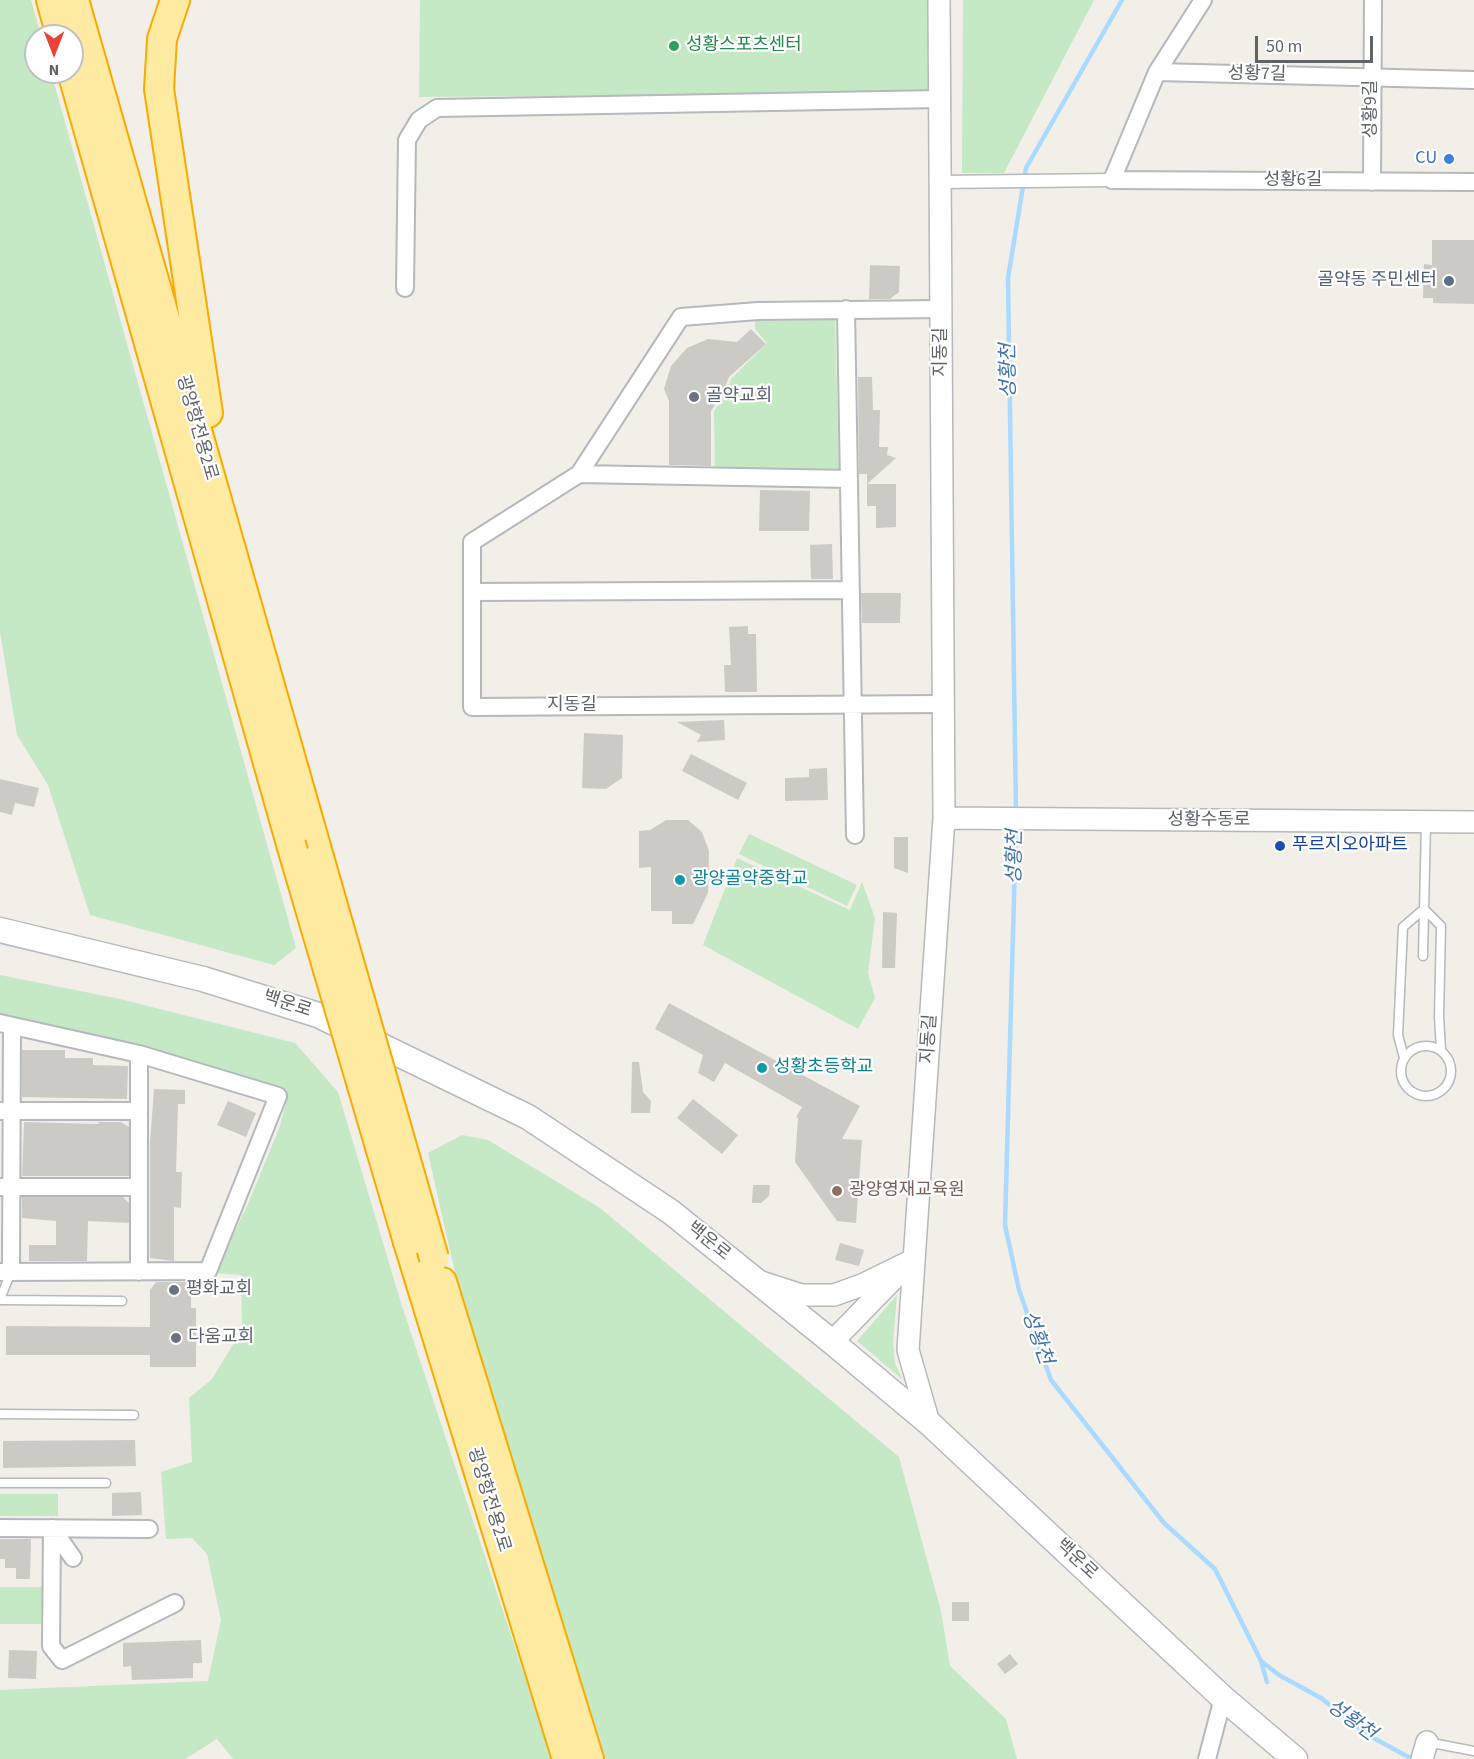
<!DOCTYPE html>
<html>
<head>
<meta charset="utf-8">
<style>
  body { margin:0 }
  #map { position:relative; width:1474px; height:1759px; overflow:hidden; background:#f1efe8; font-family:"Source Sans 3",sans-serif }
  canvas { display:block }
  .north { position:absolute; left:24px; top:24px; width:60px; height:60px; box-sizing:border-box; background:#fff; border:2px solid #bfc1c3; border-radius:50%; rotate:180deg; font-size:16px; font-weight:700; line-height:24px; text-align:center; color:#5f6368 }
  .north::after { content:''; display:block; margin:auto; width:21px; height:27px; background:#ea4335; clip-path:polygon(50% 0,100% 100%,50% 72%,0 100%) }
  .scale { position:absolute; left:1255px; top:36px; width:118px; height:27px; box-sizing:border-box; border:3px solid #5f6368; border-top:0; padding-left:8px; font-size:18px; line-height:21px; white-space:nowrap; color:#5f6368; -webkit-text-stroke:4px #fff; paint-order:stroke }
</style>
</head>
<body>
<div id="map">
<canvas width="1474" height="1759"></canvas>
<div class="north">N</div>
<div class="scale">50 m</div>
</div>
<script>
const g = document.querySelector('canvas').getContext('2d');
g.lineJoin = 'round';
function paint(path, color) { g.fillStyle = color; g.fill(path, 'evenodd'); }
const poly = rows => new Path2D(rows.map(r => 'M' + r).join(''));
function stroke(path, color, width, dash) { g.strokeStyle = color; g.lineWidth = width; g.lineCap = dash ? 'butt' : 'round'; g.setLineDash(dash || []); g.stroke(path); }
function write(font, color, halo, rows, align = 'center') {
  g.font = font + ' "Source Sans 3","Noto Sans KR",sans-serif'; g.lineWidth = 4.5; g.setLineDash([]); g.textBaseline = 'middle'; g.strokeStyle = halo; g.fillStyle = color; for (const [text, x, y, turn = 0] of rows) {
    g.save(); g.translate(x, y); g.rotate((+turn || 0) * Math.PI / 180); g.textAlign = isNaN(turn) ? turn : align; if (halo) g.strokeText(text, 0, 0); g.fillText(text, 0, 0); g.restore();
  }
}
paint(poly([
  [0,0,31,0,35,14,41,36,36,36,36,72,51,72,296,948,274,965,90,915,48,785,17,735,0,632],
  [420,0,928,0,928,93,419,97],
  [963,0,1094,0,1004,173,962,173],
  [835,319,839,471,715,473,714,411,726,394,731,379,767,343,755,329,755,321],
  [749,834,857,885,847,906,739,854],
  [737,858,850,910,862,882,875,918,868,973,875,998,858,1029,703,945],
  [0,975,120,999,295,1043,338,1092,401,1303,552,1759,233,1759,217,1739,185,1759,0,1759,0,1690,208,1681,221,1620,207,1554,192,1538,166,1539,161,1472,192,1462,189,1398,212,1379,242,1330,241,1275,215,1273,248,1204,280,1126,288,1095,0,1017],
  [462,1135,488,1140,600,1208,899,1457,941,1611,950,1666,1006,1719,1017,1759,606,1759,461,1299,428,1153],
  [897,1295,893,1343,895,1363,903,1380,857,1341],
  [0,1494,58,1494,58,1516,0,1516],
  [0,1587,42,1587,41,1624,0,1624]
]), '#c5e8c5');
stroke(poly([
  [1016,812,1008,278,1026,168,1122,0],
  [1016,823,1005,1225,1019,1290,1051,1380,1164,1523,1215,1569,1261,1661,1279,1675,1321,1698,1368,1735,1412,1759],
  [1261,1661,1267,1682]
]), '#aadaff', 4.5);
paint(poly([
  [1432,240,1474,240,1474,304,1433,303,1433,298,1423,298,1424,264,1432,265],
  [870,265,900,266,899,292,890,299,869,299],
  [751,329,766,344,729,377,723,393,711,411,711,466,669,465,669,401,664,389,671,366,687,348,708,339,737,342],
  [858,377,872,377,873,410,880,410,879,447,888,447,887,455,896,458,867,484,867,474,859,474],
  [867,484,896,484,896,527,876,528,876,506,867,506],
  [760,490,810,491,809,531,759,531],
  [832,544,833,579,811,579,810,545],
  [861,593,901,593,900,623,862,623],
  [748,626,748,634,756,634,757,692,725,692,724,665,731,665,729,627],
  [724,720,725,740,697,742,701,735,677,722],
  [584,733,623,735,622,778,606,789,582,788],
  [691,754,747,783,738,800,682,771],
  [827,768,828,800,785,801,785,778,809,777,809,769],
  [0,779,39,788,34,807,15,803,12,815,0,812],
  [666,820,688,820,702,832,709,851,708,893,693,924,672,924,672,911,651,911,651,867,639,868,639,831,650,830],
  [894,837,908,837,908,873,894,868],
  [883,912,897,913,895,968,882,968],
  [669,1003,860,1106,842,1139,862,1140,856,1223,837,1221,795,1162,798,1118,796,1117,802,1107,725,1063,714,1082,698,1073,703,1055,655,1029],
  [22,1050,65,1050,65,1058,93,1058,93,1065,128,1066,127,1099,22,1097],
  [632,1062,639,1062,643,1092,651,1101,650,1113,631,1113],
  [154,1089,185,1090,185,1104,178,1104,176,1172,182,1172,181,1208,174,1207,174,1261,150,1258,150,1143],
  [693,1099,738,1135,722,1154,677,1118],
  [228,1101,256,1113,246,1137,217,1125],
  [24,1122,99,1124,98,1122,121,1122,129,1127,129,1176,22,1176],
  [753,1185,770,1185,769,1196,761,1203,752,1203],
  [22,1197,123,1197,129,1203,129,1223,88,1221,87,1261,29,1261,29,1245,56,1245,56,1221,22,1218],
  [840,1243,864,1250,859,1266,835,1260],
  [156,1282,191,1282,191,1308,196,1308,196,1367,150,1367,150,1355,6,1355,6,1326,150,1327,150,1290],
  [135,1440,136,1466,3,1468,3,1441],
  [141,1492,142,1515,112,1516,112,1493],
  [0,1539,31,1539,30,1579,16,1579,16,1568,5,1568,5,1559,0,1559],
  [952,1602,969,1602,969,1621,952,1621],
  [201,1640,202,1663,193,1663,193,1678,132,1680,131,1666,123,1667,123,1643],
  [9,1650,37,1651,36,1679,8,1678],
  [1010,1654,1018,1664,1005,1674,997,1664]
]), '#cccac5');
const service = poly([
  [1423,956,1426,822],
  '1401 1071a25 25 0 1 1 50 0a25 25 0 1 1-50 0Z',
  [1404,1058,1398,1035,1403,927,1424,909,1441,926,1439,1017,1441,1049],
  [0,1299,11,1272],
  [0,1300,122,1301],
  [0,1414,134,1415],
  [0,1483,106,1483],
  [1427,1742,1474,1751]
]);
const pedestrian = poly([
  [941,182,1112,180]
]);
const minor = poly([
  [1157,72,1203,0],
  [1474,80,1157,72,1112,180,1474,182],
  [1372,182,1373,0],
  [405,288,407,140,419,120,437,108,940,99],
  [846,309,855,835],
  [942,309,758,311,681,317,579,474,472,542,472,707,944,704],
  [579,474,849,479],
  [472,592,851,590],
  [0,1023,139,1054,278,1096,208,1271,0,1272],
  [139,1054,139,1272],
  [1,1111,138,1111],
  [2,1187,139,1187],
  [11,1272,12,1026],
  [0,1528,149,1529],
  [52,1528,51,1646,62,1660,175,1603],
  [52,1528,73,1558],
  [1207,1759,1223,1698]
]);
const tertiary = poly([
  [944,818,1474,822],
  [761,1282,801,1295,834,1295,862,1285,913,1260],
  [832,1342,901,1271],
  [929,1423,908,1350,944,818,939,0],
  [1422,1759,1427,1742]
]);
const secondary = poly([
  [0,930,203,979,318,1015,528,1117,671,1212,832,1342,929,1423,1223,1698,1295,1759]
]);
const trunk = poly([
  [51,0,61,36],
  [74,0,319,857],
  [175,0,162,39,159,89,208,413],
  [72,72,291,844],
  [408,1242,567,1759],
  [442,1282,589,1759]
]);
stroke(service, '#b5b8bc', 11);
stroke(pedestrian, '#b5b8bc', 15);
stroke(minor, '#b5b8bc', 20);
stroke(tertiary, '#b5b8bc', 24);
stroke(secondary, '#b6babf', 27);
stroke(trunk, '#f9ab00', 32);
stroke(service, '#fff', 8);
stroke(pedestrian, '#fff', 12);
stroke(minor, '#fff', 16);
stroke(tertiary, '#fff', 21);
stroke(secondary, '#fff', 24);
stroke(trunk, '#feeaa1', 28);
const trunkBridge = poly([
  [291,844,408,1242],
  [319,857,434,1258]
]);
stroke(trunkBridge, '#f9ab00', 32, []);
stroke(trunkBridge, '#feeaa1', 28);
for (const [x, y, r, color] of [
  [674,46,6,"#2e9e5b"],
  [1449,159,6,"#3f7fe0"],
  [1449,281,6,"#5c6f8a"],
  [694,397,6,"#6b7280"],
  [1280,846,6,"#1a4fb4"],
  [680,880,6,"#0f9aa8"],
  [762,1068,6,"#0f9aa8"],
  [837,1191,6,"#8d6e63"],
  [174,1290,6,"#6b7280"],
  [176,1338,6,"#6b7280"]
]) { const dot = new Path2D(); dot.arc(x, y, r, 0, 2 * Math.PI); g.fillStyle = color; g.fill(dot); stroke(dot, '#fff', 2); }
write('18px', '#27864d', '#fff', [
  ["성황스포츠센터",686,46]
], 'left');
write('18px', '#5f6368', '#fff', [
  ["성황7길",1257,75,1],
  ["성황9길",1372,109,-90],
  ["성황6길",1293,181],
  ["지동길",942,352,-90],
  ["광양항전용2로",196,428,74],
  ["지동길",572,706],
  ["성황수동로",1209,821],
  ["백운로",287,1005,18],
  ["지동길",930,1039,-86],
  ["백운로",708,1242,39],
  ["광양항전용2로",488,1500,73],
  ["백운로",1076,1560,43]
]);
write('18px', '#366cbe', '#fff', [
  ["CU",1437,159]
], 'right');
write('18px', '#4e5e75', '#fff', [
  ["골약동 주민센터",1437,281]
], 'right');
write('18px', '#5b616d', '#fff', [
  ["골약교회",706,397],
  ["평화교회",186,1290],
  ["다움교회",188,1338]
], 'left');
write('18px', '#164399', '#fff', [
  ["푸르지오아파트",1292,846]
], 'left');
write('18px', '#0d838f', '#fff', [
  ["광양골약중학교",692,880],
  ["성황초등학교",774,1068]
], 'left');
write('18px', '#785e54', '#fff', [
  ["광양영재교육원",849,1191]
], 'left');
write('italic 20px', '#4174aa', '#fff', [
  ["성황천",1010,371,-91],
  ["성황천",1016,857,-89],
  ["성황천",1036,1338,70],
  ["성황천",1351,1721,36]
]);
</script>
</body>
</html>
